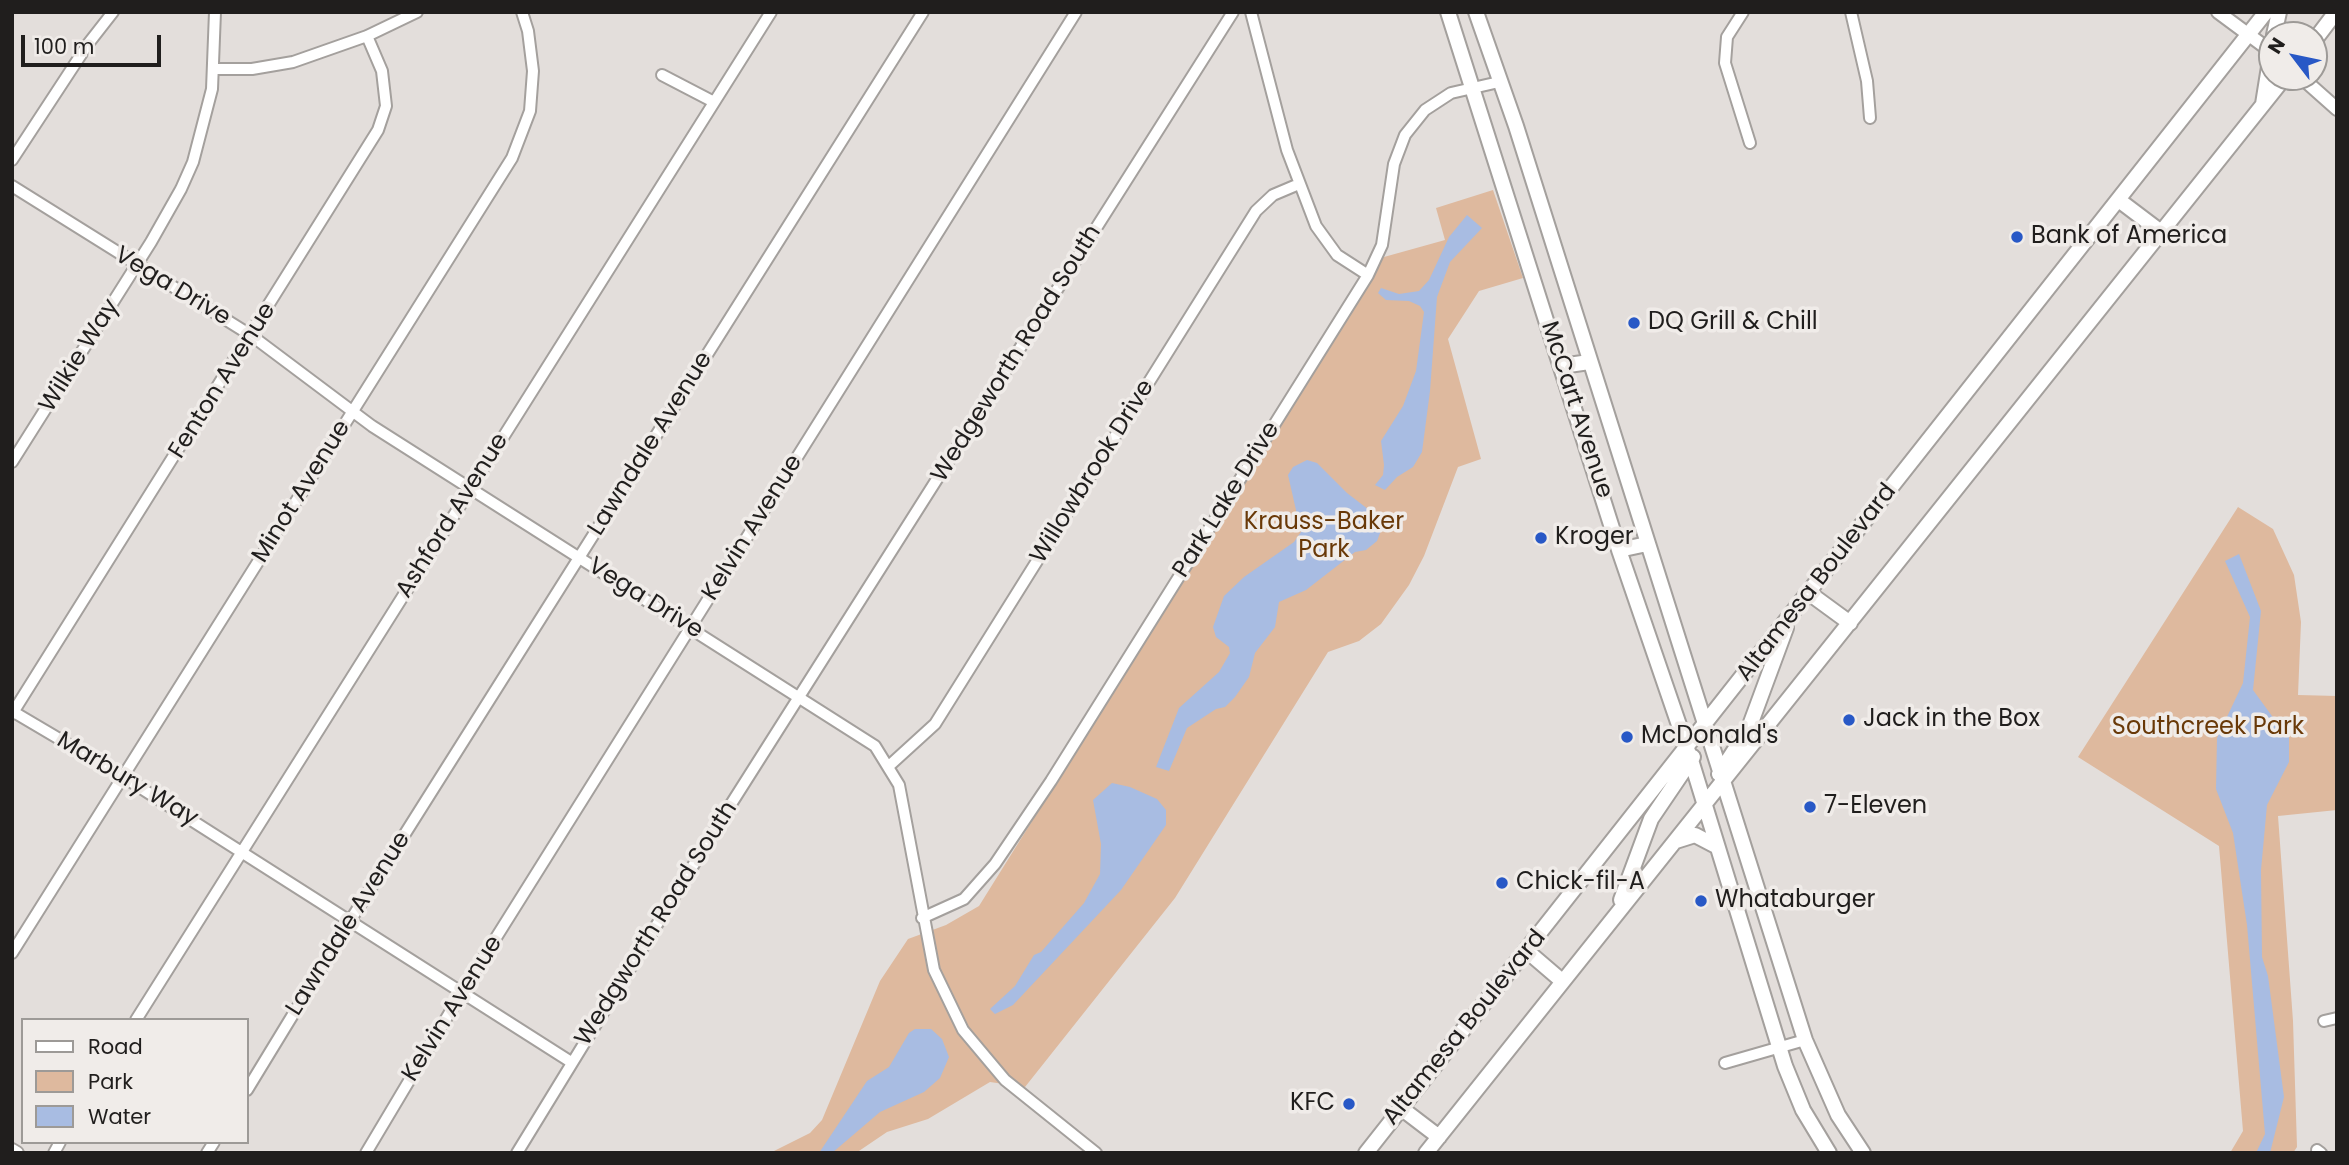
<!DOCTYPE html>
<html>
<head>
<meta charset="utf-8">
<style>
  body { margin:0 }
  #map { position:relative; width:2349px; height:1165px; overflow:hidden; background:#e3dedb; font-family:Poppins,sans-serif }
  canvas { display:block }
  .frame { position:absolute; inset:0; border:14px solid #201e1d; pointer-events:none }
  .legend { position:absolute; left:21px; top:1018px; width:228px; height:126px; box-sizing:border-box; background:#f0ece9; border:2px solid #9d9a97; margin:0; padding:9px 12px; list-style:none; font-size:21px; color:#201e1d }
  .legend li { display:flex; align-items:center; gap:14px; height:35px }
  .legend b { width:35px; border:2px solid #9d9a97 }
  .north { position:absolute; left:2258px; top:21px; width:70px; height:70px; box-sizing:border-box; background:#f0ece9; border:2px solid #9d9a97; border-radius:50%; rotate:302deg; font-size:19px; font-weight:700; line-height:28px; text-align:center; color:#201e1d }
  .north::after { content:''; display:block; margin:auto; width:24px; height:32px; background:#2858c6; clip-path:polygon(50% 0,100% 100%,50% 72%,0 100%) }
  .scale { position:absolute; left:21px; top:35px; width:140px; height:32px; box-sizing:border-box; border:4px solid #201e1d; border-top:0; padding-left:9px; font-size:21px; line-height:24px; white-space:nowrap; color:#201e1d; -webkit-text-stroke:5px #f0ece9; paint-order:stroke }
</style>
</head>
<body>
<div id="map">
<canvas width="2349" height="1165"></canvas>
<div class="frame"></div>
<ul class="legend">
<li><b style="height:9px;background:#fff"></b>Road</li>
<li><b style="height:19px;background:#deb99e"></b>Park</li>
<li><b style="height:19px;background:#a8bce2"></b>Water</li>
</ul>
<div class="north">N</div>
<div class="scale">100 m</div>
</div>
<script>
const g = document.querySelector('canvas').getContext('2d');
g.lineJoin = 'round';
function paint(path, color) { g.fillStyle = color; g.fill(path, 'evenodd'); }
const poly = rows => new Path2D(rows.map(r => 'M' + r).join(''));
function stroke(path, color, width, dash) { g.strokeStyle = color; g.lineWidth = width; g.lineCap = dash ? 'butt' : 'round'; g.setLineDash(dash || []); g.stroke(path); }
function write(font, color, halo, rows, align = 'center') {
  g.font = font + ' Poppins,sans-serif'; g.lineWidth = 7; g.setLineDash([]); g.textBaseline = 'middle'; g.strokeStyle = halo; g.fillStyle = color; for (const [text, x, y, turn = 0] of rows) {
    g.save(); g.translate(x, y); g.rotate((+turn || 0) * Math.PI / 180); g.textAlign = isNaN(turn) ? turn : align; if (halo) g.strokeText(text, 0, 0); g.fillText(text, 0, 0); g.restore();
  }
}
paint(poly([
  [1493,190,1523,278,1479,291,1448,339,1481,459,1458,467,1424,556,1409,585,1381,624,1359,641,1328,652,1175,898,1025,1087,990,1082,928,1119,887,1132,856,1153,770,1153,810,1133,822,1120,880,981,908,939,946,925,979,906,1384,257,1445,240,1436,208],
  [2238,507,2273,529,2294,575,2301,622,2298,695,2337,696,2337,810,2278,816,2293,1021,2297,1147,2293,1153,2230,1153,2243,1131,2219,846,2078,757]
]), '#deb99e');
paint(poly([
  [1467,215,1482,228,1450,262,1437,297,1430,391,1422,452,1413,467,1397,477,1385,490,1375,485,1383,475,1384,465,1381,441,1403,406,1416,371,1424,312,1420,306,1409,301,1386,300,1378,293,1381,288,1399,294,1419,291,1429,280,1449,237],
  [1307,460,1317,463,1347,493,1377,516,1382,528,1377,541,1366,550,1355,552,1306,590,1279,602,1275,627,1255,653,1249,677,1235,697,1225,707,1216,709,1187,728,1169,771,1156,767,1179,708,1219,672,1230,653,1229,647,1216,637,1213,627,1224,596,1244,577,1294,542,1301,532,1288,475,1293,467],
  [2239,554,2261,611,2253,690,2280,727,2289,730,2289,762,2267,805,2261,870,2262,957,2268,976,2284,1097,2270,1153,2256,1153,2265,1134,2247,925,2233,833,2216,789,2217,738,2243,683,2250,617,2225,561],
  [1112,783,1130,787,1157,799,1166,810,1166,825,1121,890,1013,1005,995,1014,990,1009,1015,986,1034,955,1041,952,1084,903,1100,874,1101,844,1093,800],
  [915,1029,931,1029,942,1039,949,1057,940,1078,924,1092,880,1112,832,1153,819,1153,867,1081,889,1067,909,1033]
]), '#a8bce2');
const minor = poly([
  [1251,12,1287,150,1316,226,1337,255,1368,275],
  [1743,12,1727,37,1725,63,1750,143],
  [1851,12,1867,81,1870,118],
  [214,69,252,69,293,62,367,36,417,12],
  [662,75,712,101],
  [12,160,88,44,113,12],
  [12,186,252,336,372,426,875,746,899,785,934,970,963,1030,1005,1080,1096,1153],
  [12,462,151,242,181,189,193,162,212,89,215,12],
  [12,711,122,776,571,1062],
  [12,714,378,130,386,106,382,71,367,36],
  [890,765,935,724,1256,211,1273,195,1299,184],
  [922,918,964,899,995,864,1051,781,1368,275,1382,245,1394,164,1405,135,1425,110,1451,93,1499,82],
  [12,953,512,158,530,111,533,71,528,31,522,12],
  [136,1020,771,12],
  [2324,1021,2337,1018],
  [1725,1063,1805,1040],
  [247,1090,350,921,923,12],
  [2317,1150,2321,1153],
  [54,1153,60,1142],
  [207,1153,214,1142],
  [366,1153,462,992,1076,12],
  [517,1153,721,820,1233,12]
]);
const tertiary = poly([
  [2218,12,2272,52],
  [2301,77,2337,109],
  [12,1150,17,1153]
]);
const secondary = poly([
  [1448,12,1619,550,1691,760,1785,1066,1803,1110,1829,1153],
  [1476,12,1516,126,1805,1040,1838,1115,1863,1153],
  [2274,35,2279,12],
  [2314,41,2336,12],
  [2263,104,2272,48],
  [2120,201,2161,232],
  [1562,366,1589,362],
  [1619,550,1647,544],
  [1809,593,1850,623],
  [1719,774,1749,728,1786,628],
  [1676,841,1695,835,1716,846],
  [1621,900,1651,819,1693,757],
  [1527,951,1562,981],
  [1401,1108,1439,1137],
  [1366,1153,2266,12],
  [1426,1153,2285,77]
]);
stroke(minor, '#a4a09d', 14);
stroke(tertiary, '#a4a09d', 16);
stroke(secondary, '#a4a09d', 18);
stroke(minor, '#fff', 10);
stroke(tertiary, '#fff', 12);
stroke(secondary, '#fff', 14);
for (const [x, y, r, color] of [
  [2017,237,7,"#2858c6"],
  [1634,323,7,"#2858c6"],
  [1541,538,7,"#2858c6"],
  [1849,720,7,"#2858c6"],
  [1627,737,7,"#2858c6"],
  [1810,807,7,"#2858c6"],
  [1502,883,7,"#2858c6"],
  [1701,901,7,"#2858c6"],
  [1349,1104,7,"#2858c6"]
]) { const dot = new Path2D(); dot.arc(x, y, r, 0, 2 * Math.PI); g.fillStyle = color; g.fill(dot); stroke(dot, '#f0ece9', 2.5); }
write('24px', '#201e1d', '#f0ece9', [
  ["Bank of America",2031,237],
  ["DQ Grill & Chill",1648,323],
  ["Kroger",1555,538],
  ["Jack in the Box",1863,720],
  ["McDonald's",1641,737],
  ["7-Eleven",1824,807],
  ["Chick-fil-A",1516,883],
  ["Whataburger",1715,901],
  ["KFC",1335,1104,"right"]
], 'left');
write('24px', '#201e1d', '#f0ece9', [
  ["Vega Drive",172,287,31],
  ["Wedgeworth Road South",1017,354,-58],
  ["Wilkie Way",80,356,-58],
  ["Fenton Avenue",223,381,-58],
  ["McCart Avenue",1576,410,72],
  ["Lawndale Avenue",651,444,-58],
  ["Willowbrook Drive",1093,472,-58],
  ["Minot Avenue",302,492,-58],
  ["Park Lake Drive",1227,500,-58],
  ["Ashford Avenue",453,516,-58],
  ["Kelvin Avenue",753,528,-58],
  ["Altamesa Boulevard",1817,583,-52],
  ["Vega Drive",645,599,32],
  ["Marbury Way",127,780,31],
  ["Lawndale Avenue",349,924,-58],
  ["Wedgworth Road South",657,924,-58],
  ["Kelvin Avenue",453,1009,-58],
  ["Altamesa Boulevard",1465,1028,-51]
]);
write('24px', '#693908', '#f0ece9', [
  ["Krauss-Baker",1324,523],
  ["Park",1324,551],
  ["Southcreek Park",2208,728]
]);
</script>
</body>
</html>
